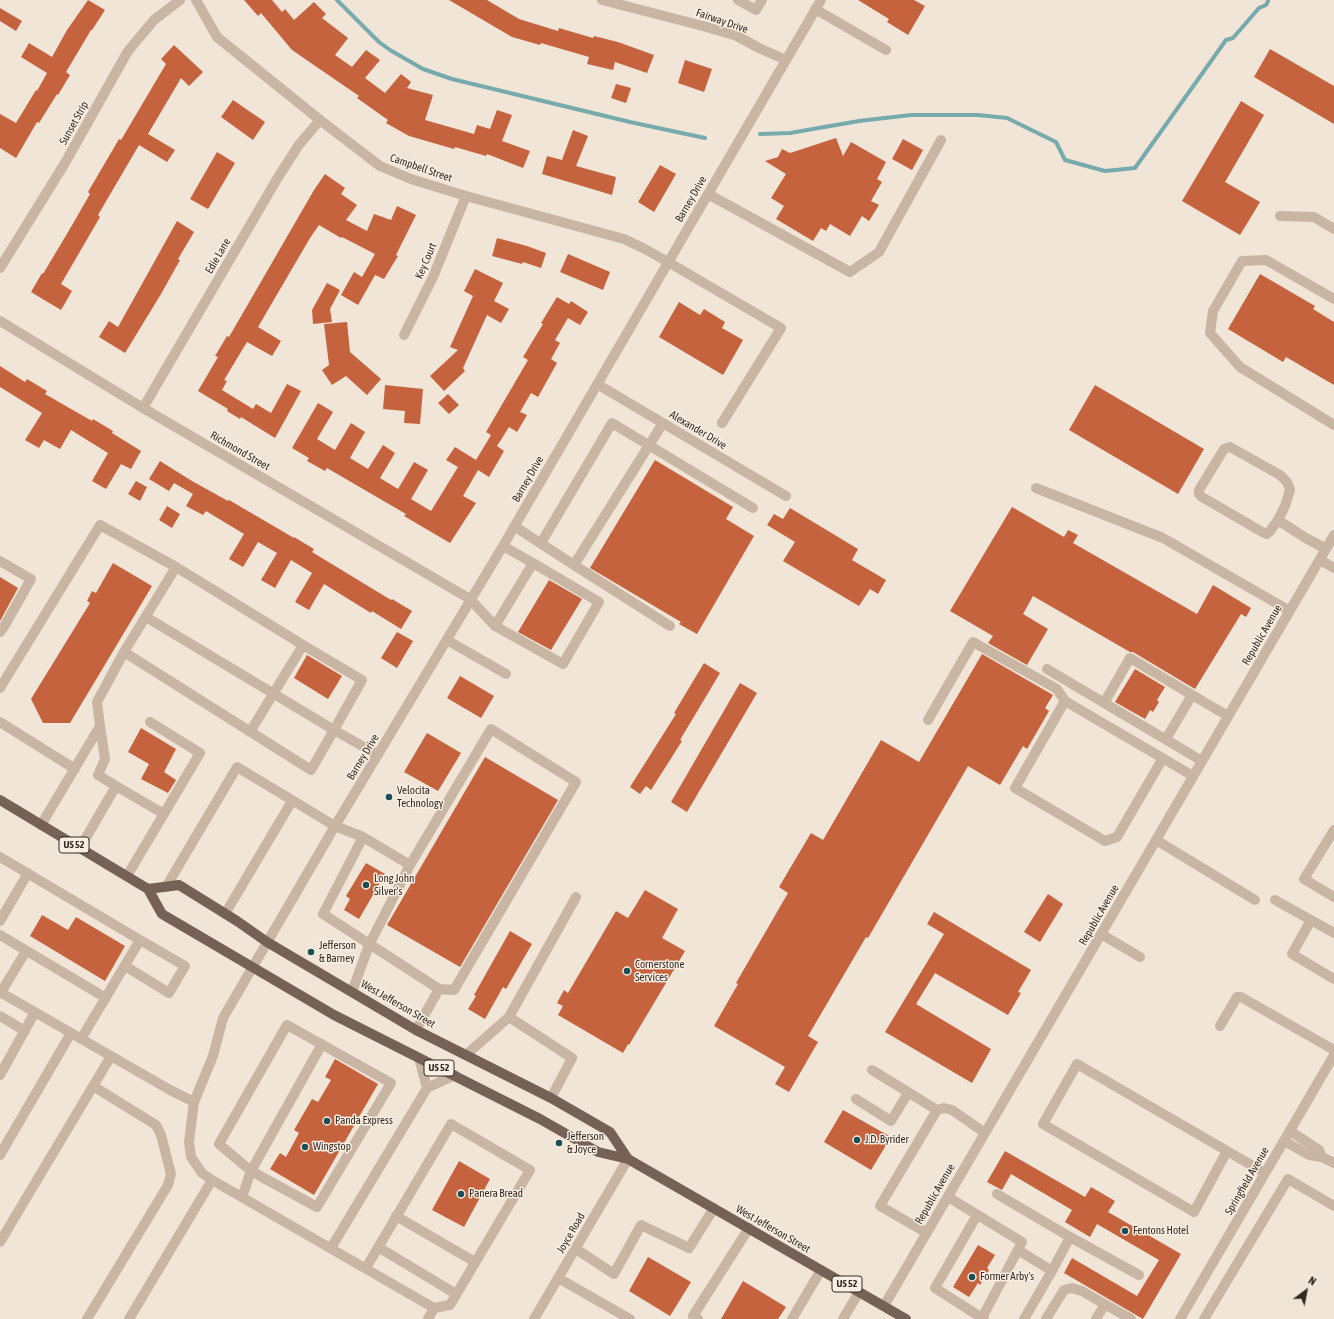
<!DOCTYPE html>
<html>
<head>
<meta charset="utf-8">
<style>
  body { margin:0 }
  #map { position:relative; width:1334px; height:1319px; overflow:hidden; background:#f1e5d7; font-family:"Asap Condensed",sans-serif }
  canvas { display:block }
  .north { position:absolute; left:1286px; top:1271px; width:40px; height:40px; -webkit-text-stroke:3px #f9efe2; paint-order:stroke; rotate:32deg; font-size:11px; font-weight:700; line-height:16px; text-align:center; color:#332a25 }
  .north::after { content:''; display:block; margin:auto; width:14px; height:18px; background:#332a25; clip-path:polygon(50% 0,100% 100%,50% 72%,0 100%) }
</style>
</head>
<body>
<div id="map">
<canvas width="1334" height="1319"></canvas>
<div class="north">N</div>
</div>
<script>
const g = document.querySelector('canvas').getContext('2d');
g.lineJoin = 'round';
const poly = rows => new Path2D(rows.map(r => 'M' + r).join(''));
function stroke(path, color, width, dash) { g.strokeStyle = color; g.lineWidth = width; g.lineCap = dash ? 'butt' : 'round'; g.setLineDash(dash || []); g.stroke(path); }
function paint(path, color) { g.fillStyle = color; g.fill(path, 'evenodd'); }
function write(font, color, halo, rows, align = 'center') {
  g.font = font + ' "Asap Condensed",sans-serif'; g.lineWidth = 3; g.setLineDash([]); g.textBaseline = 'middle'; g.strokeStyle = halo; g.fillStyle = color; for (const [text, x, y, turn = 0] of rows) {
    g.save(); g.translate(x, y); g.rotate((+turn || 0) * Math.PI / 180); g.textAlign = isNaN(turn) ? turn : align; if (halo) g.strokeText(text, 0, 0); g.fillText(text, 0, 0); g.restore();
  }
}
stroke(poly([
  [337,0,379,42,390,50,423,69,452,79,630,122,705,138],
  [760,134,790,133,859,121,911,115,978,115,1007,118,1056,142,1065,160,1105,171,1135,168,1226,40,1233,38,1259,8,1266,5,1268,1]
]), '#76aaad', 4);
paint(poly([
  [88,0,105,10,92,30,91,30,66,72,70,75,58,95,57,94,39,123,37,122,16,158,0,148,0,114,16,123,36,90,37,91,47,73,21,57,29,43,52,57,67,30],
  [244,0,272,0,282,12,285,9,294,20,314,2,326,14,322,18,348,38,335,55,352,67,366,50,380,60,365,78,385,93,401,74,411,82,407,88,433,95,425,120,474,134,477,125,490,129,497,110,512,115,502,141,530,151,523,168,487,154,486,156,455,147,454,149,409,136,386,123,388,120,357,98,359,96,292,50,261,13,258,16],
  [449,0,487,0,519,19,558,31,559,28,593,38,594,36,618,42,654,55,647,73,615,62,613,70,587,64,589,57,541,43,540,45,512,37],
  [858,0,914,0,925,6,908,35,887,22,889,19],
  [0,8,22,21,16,31,0,21],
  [174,45,203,72,189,86,181,78,148,134,175,150,167,162,139,145,98,215,100,217,61,284,72,291,61,310,31,292,42,273,43,274,71,227,90,194,88,192,119,139,121,140,166,64,161,59],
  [1270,49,1334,86,1334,124,1254,77],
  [685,60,712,69,704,92,678,83],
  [616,84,631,88,626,103,611,98],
  [233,100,265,122,253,140,221,117],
  [1241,101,1264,115,1225,182,1260,202,1240,235,1182,201],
  [573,130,588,136,576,166,616,177,612,195,542,174,547,156,562,160],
  [836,138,843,156,851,142,886,162,877,179,882,182,871,201,879,205,869,221,862,216,850,236,830,224,826,231,821,228,813,241,776,219,784,206,771,198,786,174,765,161,778,157,782,149,790,153],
  [903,139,923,150,912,170,892,159],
  [217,152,235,163,208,209,190,199],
  [660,165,676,174,654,212,638,202],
  [325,174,345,188,341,194,357,205,346,220,367,231,374,214,391,220,397,206,416,215,396,255,398,256,384,279,375,275,358,305,341,295,354,272,362,277,375,254,342,237,341,238,319,225,310,238,258,327,281,341,272,356,247,342,224,380,227,381,222,390,253,409,256,404,271,413,287,384,301,391,275,438,241,417,240,419,227,411,228,409,198,391,218,357,215,356,227,336,229,337,314,190],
  [177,221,194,232,178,259,180,260,161,294,125,353,99,337,109,321,118,327],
  [497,238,527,246,546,253,541,268,523,262,522,264,492,256],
  [568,254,610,272,603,290,560,272],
  [475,269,503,283,494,301,509,309,501,323,487,315,463,368,465,371,444,391,430,376,458,350,450,347,473,296,464,291],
  [1260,274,1315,306,1313,309,1334,322,1334,385,1286,357,1283,362,1228,329],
  [327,283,340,290,330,309,332,322,313,324,312,310],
  [557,297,569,304,571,301,588,312,580,325,568,318,555,340,560,343,551,359,557,363,538,397,531,393,520,412,527,415,517,432,509,427,497,446,504,451,489,477,478,470,463,496,476,503,450,543,404,516,406,514,327,468,325,471,307,461,309,458,292,448,318,403,333,412,317,439,335,450,351,423,365,432,350,458,368,469,383,445,395,453,380,478,398,489,414,462,428,470,411,499,431,511,458,467,446,460,455,447,476,460,491,435,486,432,528,360,523,357,543,324,541,323],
  [679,302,700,315,704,309,725,322,722,328,743,340,723,375,659,337],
  [347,322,350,352,381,379,367,395,346,376,332,385,322,370,329,365,324,324],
  [0,366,25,382,27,379,47,391,45,394,92,421,93,419,113,431,112,433,141,451,131,469,121,464,106,489,92,481,108,453,71,430,60,449,44,440,39,448,25,440,42,413,0,387],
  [385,385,423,389,420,424,404,423,405,411,383,409],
  [1095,385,1204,449,1178,494,1069,430],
  [448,394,459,405,449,414,438,403],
  [655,460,733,507,726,519,754,536,697,634,679,624,681,622,590,568],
  [160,461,192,481,228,501,229,500,294,538,294,537,314,549,312,552,391,600,392,599,412,611,401,629,372,611,371,613,324,584,309,610,295,602,312,573,291,560,275,588,261,580,277,553,258,542,243,567,229,559,244,534,206,511,203,515,186,506,193,494,174,483,169,491,149,479],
  [136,481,147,487,140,501,128,494],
  [167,506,180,514,172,528,159,520],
  [1012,507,1064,537,1068,530,1078,535,1073,543,1197,614,1213,585,1251,608,1246,617,1241,614,1195,689,1133,652,1130,652,1033,596,1023,614,1048,629,1027,665,988,643,993,636,950,611],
  [790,508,858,549,852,560,886,580,878,594,870,589,859,606,783,561,795,542,767,525,774,514,783,519],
  [113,563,152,586,70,723,43,723,31,699,90,603,87,601,92,591,96,593],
  [0,577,18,588,0,621],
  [549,580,582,599,551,650,518,632],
  [397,632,413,641,397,668,381,658],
  [982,654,1053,695,1045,708,1049,711,1027,749,1023,746,1000,785,968,766,868,938,866,937,808,1036,818,1042,789,1092,775,1084,785,1067,714,1026,738,984,736,983,788,893,779,887,811,833,823,840,881,740,919,762],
  [307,655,342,676,328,699,294,678],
  [704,663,720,673,680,740,682,741,651,790,646,786,640,794,630,787,676,714,674,713],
  [1135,669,1165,687,1157,700,1159,702,1153,712,1150,710,1145,719,1115,702],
  [460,676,494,696,481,718,447,698],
  [740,683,757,693,687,812,671,802],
  [141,728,176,749,164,772,176,780,168,793,141,779,149,764,128,752],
  [427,733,461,753,438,791,404,772],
  [485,757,558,800,460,967,387,925],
  [366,863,385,874,359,919,344,910,350,899,346,896],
  [645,890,678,909,662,938,685,951,629,1045,628,1044,623,1053,558,1015,563,1006,557,1003,564,990,568,993,616,911,628,918],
  [1048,894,1063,904,1040,942,1024,932],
  [934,912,1031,970,1018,992,1021,993,1008,1015,935,973,916,1004,991,1049,972,1083,885,1032,944,934,927,924],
  [42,915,68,930,76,917,125,946,105,981,30,936],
  [510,931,532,944,506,989,503,987,485,1019,468,1009,476,996,474,995],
  [335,1059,378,1084,314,1195,270,1169,280,1153,286,1157,299,1133,294,1130,312,1099,318,1102,331,1080,325,1077],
  [843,1110,891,1137,871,1170,824,1142],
  [1005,1151,1085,1197,1091,1187,1115,1201,1108,1212,1181,1254,1143,1319,1064,1273,1072,1258,1137,1296,1159,1260,1097,1224,1090,1237,1065,1222,1072,1210,1011,1174,1002,1190,987,1182],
  [459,1161,490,1179,464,1227,432,1210],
  [978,1245,995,1255,987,1268,989,1270,980,1285,978,1283,969,1297,953,1287],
  [648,1257,691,1282,670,1316,629,1291],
  [743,1281,786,1307,778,1319,721,1319]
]), '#c6633f');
stroke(poly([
  [196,0,217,37,320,120,380,166,411,179,466,196,624,239,643,248,668,262,781,328,722,423],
  [602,0,703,26,737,36,759,48,786,60],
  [738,0,756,10,762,0],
  [815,9,886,50],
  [708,194,850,272,879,252,941,140],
  [1280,216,1314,217,1334,229],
  [0,268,65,163,128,51,154,20,180,0],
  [1334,299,1266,260,1242,261,1213,311,1210,333,1240,367,1334,425],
  [0,321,143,408,470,599,495,626,533,563,503,546],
  [404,335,433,277,466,196],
  [597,384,786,496],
  [143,408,277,179,298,146,320,120],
  [1036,488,1163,538,1290,611],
  [1278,520,1270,531,1267,534,1264,533,1202,497,1199,494,1199,490,1224,449,1230,447,1280,475,1287,482,1290,490,1285,506,1278,520,1304,537,1326,549],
  [514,526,574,565,663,423],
  [541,543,612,423,753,508],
  [1320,560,1334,568],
  [0,561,31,579,5,625,0,632],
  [574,565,670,626],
  [146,617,334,730,362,680,303,645],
  [495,626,563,664,599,602,533,563],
  [447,640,506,674],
  [124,652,176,567,303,645,250,732],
  [1047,669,1202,761],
  [0,688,100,525,176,567],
  [1192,695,1228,716],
  [1065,701,1015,788,1105,841,1117,837,1163,758],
  [1104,703,1130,658,1192,695,1166,739],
  [928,720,973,642,1057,689,1065,701,1193,776],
  [0,722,75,769],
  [100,726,105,759,98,775,116,786],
  [41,825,100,726,97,702,124,652,311,770,334,730,378,755],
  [1334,830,1304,879,1334,897],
  [363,837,323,914,439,989,416,1030],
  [1156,840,1255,900],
  [80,848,116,786,164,814],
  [0,857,140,940,81,1039],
  [410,865,491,729,576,782,454,990,439,989],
  [127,876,200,753,150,722],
  [166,887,237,767,335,826,363,837,410,865,369,945,352,992],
  [1275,900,1334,933],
  [225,914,292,801],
  [1311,920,1292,954,1334,979],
  [0,921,28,873],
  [1101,934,1140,957],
  [0,935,106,998],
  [125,966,169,993,185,966,140,940],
  [0,992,170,1090,194,1102],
  [0,994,26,951],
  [0,1016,25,1031],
  [509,1017,576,897],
  [287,1025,391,1083,317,1207,251,1171,219,1144,287,1025],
  [1220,1026,1237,997,1241,997,1334,1050],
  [466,1055,509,1017,572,1058,551,1098],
  [419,1058,427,1088,455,1075],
  [872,1070,937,1110],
  [0,1075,35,1012],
  [856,1099,891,1121,908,1093],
  [1284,1141,1309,1155,1322,1157,1319,1150,1290,1131],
  [1227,1151,1194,1212,1043,1124,1077,1064,1265,1173],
  [0,1155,71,1033],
  [1322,1157,1334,1163],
  [997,1194,1070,1237,1052,1271],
  [242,1197,251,1171,322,1044],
  [948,1197,1022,1242,982,1318,984,1319],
  [977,1215,935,1288,982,1318],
  [396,1216,475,1262],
  [927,1233,880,1206,937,1110,944,1108,952,1110,985,1133],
  [1070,1237,1139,1275],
  [0,1242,111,1056],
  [378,1247,456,1294],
  [331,1248,427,1088],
  [576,1249,614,1274,641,1225,689,1248,714,1208],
  [1018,1250,1052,1271,1024,1319],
  [366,1268,451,1124,530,1170,450,1305,434,1308],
  [558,1278,630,1319],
  [884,1306,1334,535],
  [87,1319,168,1185,171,1174,161,1135,156,1125,93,1086],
  [129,1319,212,1180],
  [428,1319,434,1308,212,1180,202,1173,191,1157,189,1142,194,1102,213,1056,223,1018,335,826,503,546,821,0],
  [534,1319,628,1159],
  [698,1319,693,1316,749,1228],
  [792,1319,821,1270],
  [843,1319,859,1292],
  [1046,1319,1064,1290,1072,1288,1082,1291,1094,1298,1131,1319],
  [1096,1319,1105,1304],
  [1180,1319,1334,1055],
  [1204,1319,1288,1179,1334,1206]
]), '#c8b5a3', 10);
stroke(poly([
  [0,800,148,889,162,914,334,1015,540,1119,598,1152,628,1159,906,1319],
  [148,889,179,885,237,921,267,942,416,1030,551,1098,610,1132,628,1159]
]), '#756156', 10);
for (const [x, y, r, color] of [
  [389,797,4,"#1b4f54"],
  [366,885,4,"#1b4f54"],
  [311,952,4,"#1b4f54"],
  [627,971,4,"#1b4f54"],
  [327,1121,4,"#1b4f54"],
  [857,1140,4,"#1b4f54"],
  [559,1143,4,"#1b4f54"],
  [305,1147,4,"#1b4f54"],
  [461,1194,4,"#1b4f54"],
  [1125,1231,4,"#1b4f54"],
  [972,1277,4,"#1b4f54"]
]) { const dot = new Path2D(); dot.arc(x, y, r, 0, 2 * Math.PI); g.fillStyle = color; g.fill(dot); stroke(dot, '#f9efe2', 1.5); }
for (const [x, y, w] of [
  [74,845,30],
  [439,1068,30],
  [847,1284,30]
]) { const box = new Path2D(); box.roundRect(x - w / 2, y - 8, w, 16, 3); g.fillStyle = '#f9efe2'; g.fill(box); stroke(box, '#332a25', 1); }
write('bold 10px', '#332a25', null, [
  ["US 52",74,845],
  ["US 52",439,1068],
  ["US 52",847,1284]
]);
write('11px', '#332a25', '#f9efe2', [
  ["Fairway Drive",722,21,19],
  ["Sunset Strip",74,123,-61],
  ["Campbell Street",421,168,19],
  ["Barney Drive",691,199,-60],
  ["Edie Lane",218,256,-60],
  ["Key Court",426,261,-67],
  ["Alexander Drive",698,430,31],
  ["Richmond Street",240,451,30],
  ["Barney Drive",528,479,-60],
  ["Republic Avenue",1262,635,-60],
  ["Barney Drive",363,757,-59],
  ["Republic Avenue",1099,915,-60],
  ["West Jefferson Street",398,1004,30],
  ["Springfield Avenue",1247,1181,-60],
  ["Republic Avenue",935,1194,-60],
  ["West Jefferson Street",773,1229,30],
  ["Joyce Road",571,1233,-60]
]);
write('11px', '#332a25', '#f9efe2', [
  ["Velocita",397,791],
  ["Technology",397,804],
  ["Long John",374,879],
  ["Silver's",374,892],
  ["Jefferson",319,946],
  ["& Barney",319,959],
  ["Cornerstone",635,965],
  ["Services",635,978],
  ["Panda Express",335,1121],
  ["Jefferson",567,1137],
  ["& Joyce",567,1150],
  ["J.D. Byrider",865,1140],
  ["Wingstop",313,1147],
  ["Panera Bread",469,1194],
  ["Fentons Hotel",1133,1231],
  ["Former Arby's",980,1277]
], 'left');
</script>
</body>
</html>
